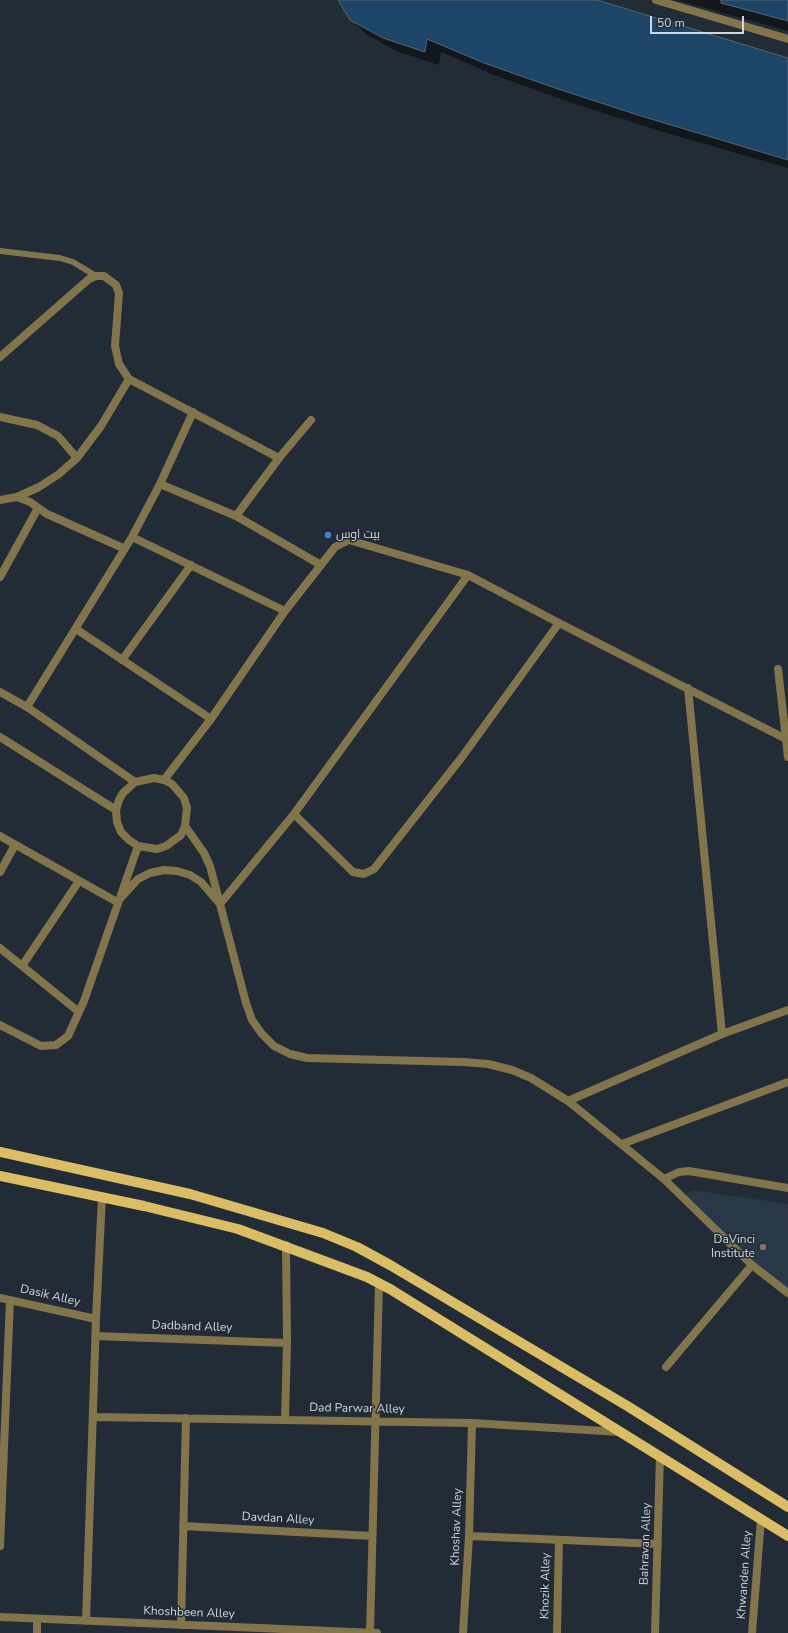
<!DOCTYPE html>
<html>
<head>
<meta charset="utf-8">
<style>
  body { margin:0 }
  #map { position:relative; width:788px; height:1633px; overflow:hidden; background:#222c36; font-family:"Nunito Sans",sans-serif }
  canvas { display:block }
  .scale { position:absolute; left:650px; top:16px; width:94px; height:18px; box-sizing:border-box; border:2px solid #d0d6dd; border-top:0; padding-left:5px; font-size:12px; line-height:14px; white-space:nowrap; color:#d0d6dd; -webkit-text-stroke:3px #222c36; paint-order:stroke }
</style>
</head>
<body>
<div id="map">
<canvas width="788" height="1633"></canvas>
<div class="scale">50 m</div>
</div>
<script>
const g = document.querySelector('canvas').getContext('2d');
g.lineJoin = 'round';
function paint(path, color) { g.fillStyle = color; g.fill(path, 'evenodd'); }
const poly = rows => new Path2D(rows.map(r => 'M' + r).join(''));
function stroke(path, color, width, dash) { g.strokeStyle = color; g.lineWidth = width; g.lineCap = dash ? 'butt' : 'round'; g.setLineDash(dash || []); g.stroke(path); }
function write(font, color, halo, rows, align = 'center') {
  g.font = font + ' "Nunito Sans",Cairo,sans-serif'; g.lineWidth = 3; g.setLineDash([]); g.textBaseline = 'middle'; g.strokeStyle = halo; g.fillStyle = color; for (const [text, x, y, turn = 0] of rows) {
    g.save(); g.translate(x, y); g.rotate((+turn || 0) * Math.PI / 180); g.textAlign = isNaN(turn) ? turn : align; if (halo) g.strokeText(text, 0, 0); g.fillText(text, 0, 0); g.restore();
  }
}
paint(poly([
  [693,1190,788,1204,788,1290,679,1197]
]), '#283846');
paint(poly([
  [339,0,591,0,788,59,788,168,656,130,572,103,499,77,441,52,439,65,398,52,366,34,351,19],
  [677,0,788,0,788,31,691,4]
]), '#0007');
const building = poly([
  [338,0,597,0,788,58,788,160,641,116,558,89,484,63,427,39,425,52,383,38,350,20,338,0],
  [721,0,788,0,788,21,721,3,721,0]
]);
paint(building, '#1c4567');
stroke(building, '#596570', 1);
stroke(poly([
  [0,251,60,258,73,262,96,276]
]), '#82744b', 6);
stroke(poly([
  [656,0,788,39],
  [0,357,89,279,96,276,104,276,116,285,119,293,115,346,119,364,129,379,279,458],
  [0,417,37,425,58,436,77,458],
  [160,484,236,516,321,565],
  [17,497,30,502,47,514,123,548],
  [0,500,17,497,39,487,59,474,77,458,101,426,129,379],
  [236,516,279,458,311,420],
  [132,537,285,611],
  [0,577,38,508],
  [76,629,211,719],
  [122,660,191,565],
  [778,669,788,757],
  [688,688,722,1034],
  [0,692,27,707,135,782],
  [27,707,132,537,160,484,193,412],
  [0,737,116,810],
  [164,780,211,719,285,611,321,565,335,547,349,540,468,575,559,623,786,739],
  [294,814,353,872,364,874,374,869,462,757,559,623],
  [185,826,181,835,166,846,157,849,138,846,129,840,121,832,117,822,116,810,119,800,123,793,135,782,154,778,164,780,172,784,184,798,187,808,185,826,204,853,210,866,246,1003,252,1020,262,1034,274,1046,290,1054,307,1058,463,1062,488,1064,512,1070,531,1078,568,1101,664,1179,752,1265,788,1293],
  [0,836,117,902,138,879,150,873,164,870,177,871,190,875,201,882,220,904,294,814,468,575],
  [0,872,15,845],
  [0,948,79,1012],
  [22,966,79,881],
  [0,1025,41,1046,56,1045,68,1036,84,1001,138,846],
  [568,1101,722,1034,788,1010],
  [622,1144,788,1082],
  [664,1179,679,1172,689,1171,788,1188],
  [0,1298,96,1319],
  [95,1336,287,1343],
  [666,1367,752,1265],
  [93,1417,472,1423,620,1432],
  [285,1420,287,1343,286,1245],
  [183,1526,372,1536],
  [469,1536,658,1544],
  [0,1546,10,1300],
  [0,1617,377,1633],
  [86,1621,96,1319,102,1197],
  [181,1625,186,1418],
  [37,1633,37,1619],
  [370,1633,379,1283],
  [463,1633,469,1536,472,1423],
  [557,1633,559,1540],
  [655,1633,660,1456],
  [752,1633,761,1519]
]), '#82744b', 8);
stroke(poly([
  [0,1152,190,1194,323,1233,357,1247,390,1265,629,1407,788,1507],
  [0,1176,144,1206,238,1229,367,1277,390,1289,788,1536]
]), '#dabd64', 10);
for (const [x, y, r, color] of [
  [328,535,4,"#3f7fe0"],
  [763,1247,4,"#8d6e63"]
]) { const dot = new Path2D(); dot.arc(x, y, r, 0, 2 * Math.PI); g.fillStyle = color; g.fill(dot); stroke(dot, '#222c36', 1.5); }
write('12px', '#d0d6dd', '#222c36', [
  ["بيت اوس",336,535],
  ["DaVinci",755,1240,"right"],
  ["Institute",755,1254,"right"]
], 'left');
write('12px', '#d0d6dd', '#222c36', [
  ["Dasik Alley",50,1296,13],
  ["Dadband Alley",192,1327,2],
  ["Dad Parwar Alley",357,1409,1],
  ["Davdan Alley",278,1519,3],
  ["Khoshav Alley",457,1527,-88],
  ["Bahravan Alley",646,1544,-88],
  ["Khwanden Alley",745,1575,-86],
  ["Khozik Alley",546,1586,-89],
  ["Khoshbeen Alley",189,1613,2]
]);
</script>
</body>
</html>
